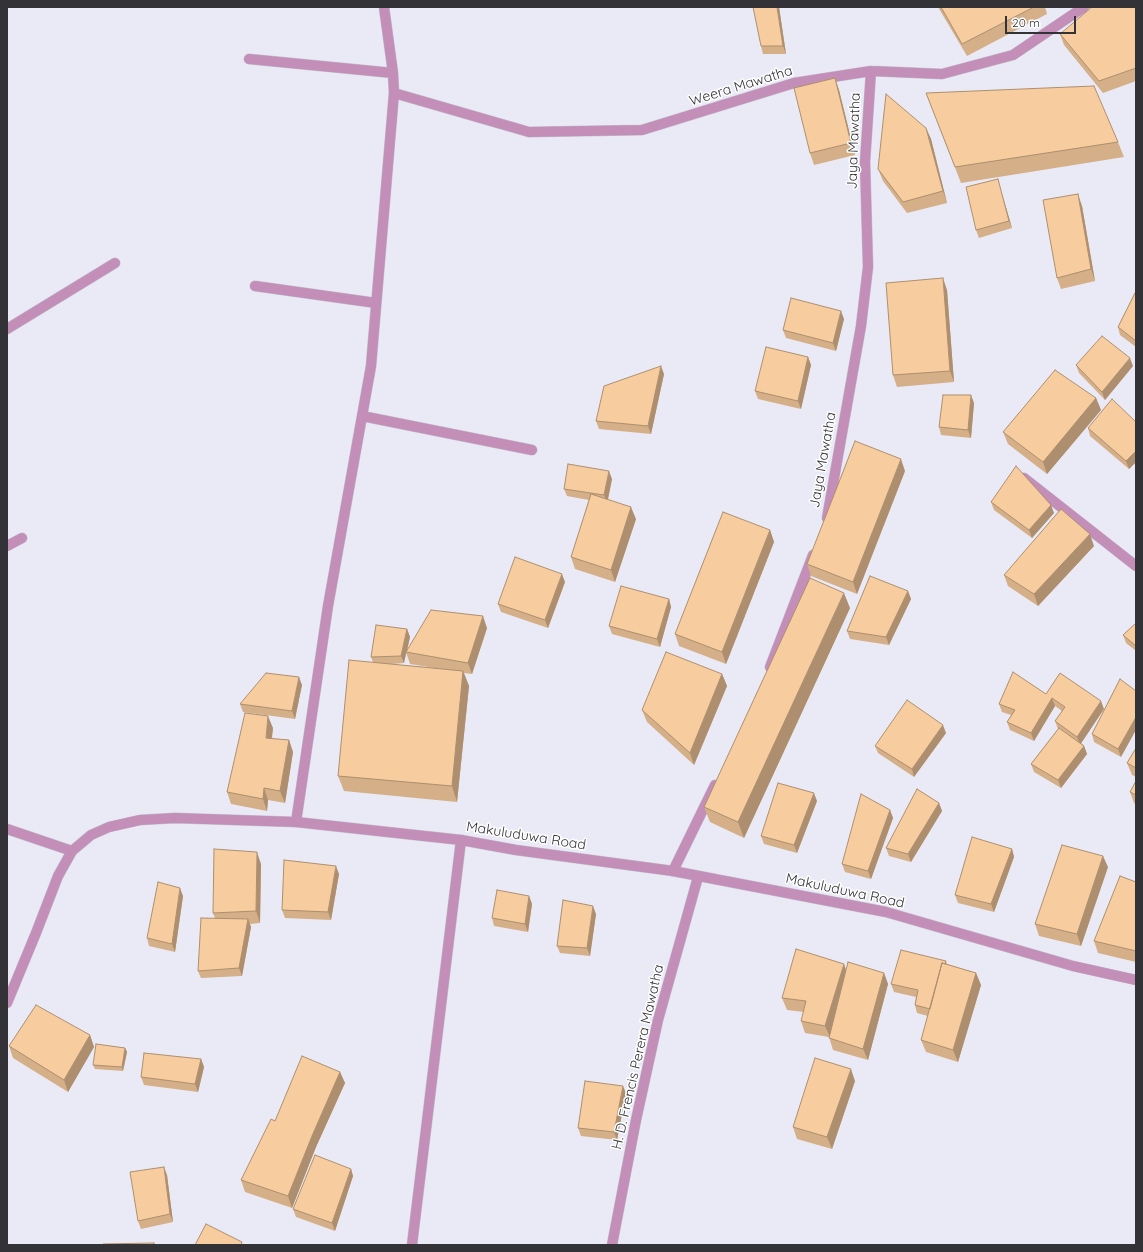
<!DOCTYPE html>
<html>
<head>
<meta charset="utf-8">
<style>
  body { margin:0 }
  #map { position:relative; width:1143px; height:1252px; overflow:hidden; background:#eaeaf6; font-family:Quicksand,sans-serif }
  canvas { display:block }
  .frame { position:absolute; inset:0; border:8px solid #333237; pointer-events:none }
  .scale { position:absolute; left:1005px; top:16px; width:71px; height:18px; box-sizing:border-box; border:2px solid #333237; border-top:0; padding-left:5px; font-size:12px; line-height:14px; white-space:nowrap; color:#333237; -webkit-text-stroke:3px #fff; paint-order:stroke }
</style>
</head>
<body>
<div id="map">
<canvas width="1143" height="1252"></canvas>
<div class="frame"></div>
<div class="scale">20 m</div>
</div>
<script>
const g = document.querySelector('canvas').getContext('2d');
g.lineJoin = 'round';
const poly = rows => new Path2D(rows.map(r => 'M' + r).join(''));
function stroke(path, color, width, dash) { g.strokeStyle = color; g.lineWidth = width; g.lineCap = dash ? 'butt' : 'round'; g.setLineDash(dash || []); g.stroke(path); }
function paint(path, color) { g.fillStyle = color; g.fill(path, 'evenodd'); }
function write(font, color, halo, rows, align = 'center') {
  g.font = font + ' Quicksand,sans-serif'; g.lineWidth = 3; g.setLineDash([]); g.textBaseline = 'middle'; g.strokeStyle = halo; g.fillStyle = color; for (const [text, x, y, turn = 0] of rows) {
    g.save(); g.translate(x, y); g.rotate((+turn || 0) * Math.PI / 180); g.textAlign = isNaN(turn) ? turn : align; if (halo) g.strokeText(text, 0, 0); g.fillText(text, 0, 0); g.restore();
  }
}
const service = poly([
  [412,1245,461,840]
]);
const minor = poly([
  [249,59,393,73],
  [394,93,529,132,642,130,794,83,871,71,942,74,1013,55,1084,7],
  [255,286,376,303],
  [7,329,115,263],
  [362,416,532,450],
  [1024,478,1136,566],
  [827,518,861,326,868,267,865,162,871,71],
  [7,546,22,538],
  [770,667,813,555],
  [296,822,328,606,371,366,394,93,393,73,384,7],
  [7,829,72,851],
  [673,871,715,785],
  [612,1245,636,1120,658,1020,698,877]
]);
const tertiary = poly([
  [7,1003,36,933,58,876,72,851,91,835,109,827,140,820,175,818,296,822,461,840,516,850,673,871,886,912,1073,966,1136,980]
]);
stroke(service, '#c5c5d0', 11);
stroke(minor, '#c5c5d0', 11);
stroke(tertiary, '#c5c5d0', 11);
stroke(service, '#c38fb9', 10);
stroke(minor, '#c38fb9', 10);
stroke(tertiary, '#c38fb9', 10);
paint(poly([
  [779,7,786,54,763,54,761,46],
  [938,7,1045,7,1047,14,967,56],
  [1136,7,1136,81,1103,93,1064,45,1060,34],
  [835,78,839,90,855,155,814,165,810,153],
  [926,93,1118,142,1124,157,961,183],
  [926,128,931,139,947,203,907,213,883,181,878,169],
  [998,179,1000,187,1012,228,979,238,976,230],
  [1082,206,1095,281,1061,289,1057,278],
  [947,290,954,382,897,387,893,375],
  [1136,291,1136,347,1120,335,1118,327],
  [844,319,836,351,786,338,783,330],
  [808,357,811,365,801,409,758,399,755,391],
  [1076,365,1133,366,1105,400,1079,373],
  [664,374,651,434,599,429,596,421],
  [1096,398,1101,410,1047,474,1008,444,1003,432],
  [974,403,971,438,941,435,939,427],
  [1136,422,1136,462,1129,469,1090,436,1088,428],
  [905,471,857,594,811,576,807,564],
  [612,479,608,500,636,519,615,582,575,569,571,557,589,500,567,496,564,489],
  [991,502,1054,513,1032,538,994,510],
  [770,530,774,542,726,664,679,646,675,634],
  [1094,546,1038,606,1008,586,1004,575],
  [565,582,548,628,501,612,498,604],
  [908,591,911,599,889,645,850,639,847,631],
  [669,599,671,607,660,647,612,634,609,626],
  [850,608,744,838,710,822,704,807],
  [1136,623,1136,651,1126,643,1123,635],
  [487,628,472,674,464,673,469,686,457,802,344,791,338,776,373,662,371,657,407,629,410,637,407,651],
  [406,652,410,664,435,668,392,664,404,663],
  [722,674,727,686,694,765,647,722,642,710],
  [1120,679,1121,757,1094,742,1092,734],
  [302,685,295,719,243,712,240,704],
  [1046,694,1104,709,1081,743,1084,746,1087,754,1061,788,1034,772,1031,764,1058,729,1055,721,1062,711,1055,706,1034,741,1010,730,1007,722,1011,715,1002,712,999,704],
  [273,728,272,739,289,740,293,752,285,803,268,800,267,811,231,804,227,792],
  [946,733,914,777,878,753,875,746],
  [1136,748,1136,777,1132,775,1127,763],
  [1136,781,1136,805,1134,803,1130,792],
  [817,801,797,853,764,844,761,836],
  [939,803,942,811,911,862,889,856,886,848],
  [890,810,893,818,871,879,845,872,842,864],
  [1012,849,1014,857,994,912,958,903,955,895],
  [261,864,260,923,250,924,251,927,242,976,201,978,198,971,215,918,213,913],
  [1108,867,1081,946,1039,936,1035,924],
  [339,874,331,920,285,918,282,910],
  [1136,882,1136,962,1098,953,1094,941],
  [183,896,175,952,149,946,147,938],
  [529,896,532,904,528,932,494,926,492,918],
  [596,914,590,956,560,953,557,946],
  [946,961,947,964,976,973,981,985,958,1062,926,1052,921,1040,928,1016,917,1013,915,1005,916,997,894,992,891,984],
  [846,970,884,973,888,984,868,1060,833,1050,829,1037,805,1033,801,1021,804,1012,787,1010,782,998],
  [90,1035,94,1047,68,1092,13,1058,9,1046],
  [125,1048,127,1052,123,1071,95,1069,93,1065],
  [201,1059,204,1067,198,1092,144,1085,141,1077],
  [340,1072,345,1083,316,1147,292,1208,245,1192,241,1180,275,1121],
  [855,1081,832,1149,797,1139,793,1127],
  [626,1093,617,1140,581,1136,578,1128],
  [351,1169,353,1176,335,1231,296,1217,293,1209],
  [167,1175,173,1222,141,1229,138,1221]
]), '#d4af88');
paint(poly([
  [777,7,779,7,786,54,783,46],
  [835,78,839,90,855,155,851,143],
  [926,128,931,139,947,203,943,191],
  [998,179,1000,187,1012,228,1009,221],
  [1078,194,1082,206,1095,281,1091,269],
  [943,278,947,290,954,382,950,371],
  [841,311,844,319,836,351,833,343],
  [808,357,811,365,801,409,798,401],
  [1130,358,1133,366,1105,400,1102,392],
  [661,366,664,374,651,434,648,426],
  [971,395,974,403,971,438,968,430],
  [1096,398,1101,410,1047,474,1043,462],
  [1136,451,1136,462,1129,469,1126,461],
  [901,459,905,471,857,594,853,582],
  [609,471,612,479,607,503,604,495],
  [1051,505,1054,513,1032,538,1029,530],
  [631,507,636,519,615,582,611,570],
  [770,530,774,542,726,664,722,652],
  [1090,534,1094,546,1038,606,1034,594],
  [562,574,565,582,548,628,545,620],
  [908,591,911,599,889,645,886,637],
  [844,593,850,608,744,838,738,822],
  [669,599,671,607,660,647,657,639],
  [483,616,487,628,472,674,468,663],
  [407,629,410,637,404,663,401,656],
  [463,671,469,686,457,802,452,786],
  [722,674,727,686,694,765,690,753],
  [299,677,302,685,295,719,292,711],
  [1052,698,1055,706,1034,741,1031,733],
  [1101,701,1104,709,1080,745,1077,737],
  [268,716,273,728,270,750,266,738],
  [1136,717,1136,730,1121,757,1118,749],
  [943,725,946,733,914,777,912,769],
  [289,740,293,752,285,803,280,791],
  [1084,746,1087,754,1061,788,1058,780],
  [264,788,268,800,267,811,263,799],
  [814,793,817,801,797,853,794,845],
  [939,803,942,811,911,862,908,854],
  [890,810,893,818,871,879,868,871],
  [1012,849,1014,857,994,912,991,904],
  [257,852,261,864,260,923,256,911],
  [1103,856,1108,867,1081,946,1077,934],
  [336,866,339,874,331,920,328,912],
  [180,888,183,896,175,952,172,944],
  [529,896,532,904,528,932,525,924],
  [593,906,596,914,590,956,587,948],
  [248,919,251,927,242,976,239,968],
  [844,964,848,976,830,1037,825,1026],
  [884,973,888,984,868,1060,863,1049],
  [976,973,981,985,958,1062,953,1050],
  [90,1035,94,1047,68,1092,64,1080],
  [125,1048,127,1052,123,1071,122,1067],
  [201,1059,204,1067,198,1092,195,1084],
  [851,1069,855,1081,832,1149,827,1137],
  [340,1072,345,1083,316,1147,292,1208,288,1196,312,1136],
  [623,1086,626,1093,617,1140,614,1132],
  [164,1167,167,1175,173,1222,170,1214],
  [351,1169,353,1176,335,1231,332,1223]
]), '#ad8f6f');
const building = poly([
  [753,7,777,7,783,46,761,46,753,7],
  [941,7,1034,7,962,44,941,7],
  [1092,7,1136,7,1136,68,1099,81,1060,34,1092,7],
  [835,78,851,143,810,153,794,88,835,78],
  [1094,86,1118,142,955,167,926,93,1094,86],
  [886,94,926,128,943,191,903,202,878,169,886,94],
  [998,179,1009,221,976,230,966,187,998,179],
  [1078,194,1091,269,1057,278,1043,200,1078,194],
  [943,278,950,371,893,375,886,283,943,278],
  [1136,291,1136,341,1118,327,1136,291],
  [791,298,841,311,833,343,783,330,791,298],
  [1102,336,1130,358,1102,392,1076,365,1102,336],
  [766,347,808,357,798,401,755,391,766,347],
  [661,366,648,426,596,421,604,386,661,366],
  [1055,370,1096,398,1043,462,1003,432,1055,370],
  [943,395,971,395,968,430,939,427,943,395],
  [1112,399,1136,422,1136,451,1126,461,1088,428,1112,399],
  [855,441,901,459,853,582,807,564,855,441],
  [568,464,609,471,604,495,564,489,568,464],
  [1016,466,1051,505,1029,530,991,502,1016,466],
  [591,494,631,507,611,570,571,557,591,494],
  [1061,509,1090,534,1034,594,1004,575,1061,509],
  [723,512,770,530,722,652,675,634,723,512],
  [515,557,562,574,545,620,498,604,515,557],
  [870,576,908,591,886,637,847,631,870,576],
  [810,578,844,593,738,822,704,807,810,578],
  [621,586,669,599,657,639,609,626,621,586],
  [431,610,483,616,468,663,406,652,431,610],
  [1136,623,1136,646,1123,635,1136,623],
  [376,625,407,629,401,656,371,657,376,625],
  [666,652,722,674,690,753,642,710,666,652],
  [349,660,463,671,452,786,338,776,349,660],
  [1013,672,1046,694,1060,673,1101,701,1077,737,1055,721,1065,707,1052,698,1031,733,1007,722,1015,710,999,704,1013,672],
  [266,673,299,677,292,711,240,704,266,673],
  [1120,679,1136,691,1136,717,1118,749,1092,734,1120,679],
  [907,700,943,725,912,769,875,746,907,700],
  [245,713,268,716,266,738,289,740,280,791,264,788,263,799,227,792,245,713],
  [1059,728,1084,746,1058,780,1031,764,1059,728],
  [1136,748,1136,768,1127,763,1136,748],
  [1136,781,1136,795,1130,792,1136,781],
  [778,783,814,793,794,845,761,836,778,783],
  [917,789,939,803,908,854,886,848,917,789],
  [861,794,890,810,868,871,842,864,861,794],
  [972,837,1012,849,991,904,955,895,972,837],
  [1062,845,1103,856,1077,934,1035,924,1062,845],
  [214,849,257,852,256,911,213,913,214,849],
  [284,860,336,866,328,912,282,910,284,860],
  [1120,876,1136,882,1136,951,1094,941,1120,876],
  [158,882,180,888,172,944,147,938,158,882],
  [497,890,529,896,525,924,492,918,497,890],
  [563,900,593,906,587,948,557,946,563,900],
  [201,918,248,919,239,968,198,971,201,918],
  [796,949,844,964,825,1026,801,1021,806,1001,782,998,796,949],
  [901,950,946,961,945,964,942,963,930,1009,915,1005,918,990,891,984,901,950],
  [848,962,884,973,863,1049,829,1038,848,962],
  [942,963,976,973,953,1050,921,1040,942,963],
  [36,1005,90,1035,64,1080,9,1046,36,1005],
  [96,1044,125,1048,122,1067,93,1065,96,1044],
  [144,1053,201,1059,195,1084,141,1077,144,1053],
  [302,1056,340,1072,312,1136,288,1196,241,1180,271,1119,275,1121,302,1056],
  [815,1058,851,1069,827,1137,793,1127,815,1058],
  [585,1081,623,1086,614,1132,578,1128,585,1081],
  [315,1155,351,1169,332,1223,293,1209,315,1155],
  [164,1167,170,1214,138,1221,130,1172,164,1167],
  [206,1224,242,1242,241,1245,195,1245,206,1224],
  [154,1243,154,1245,104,1245,103,1244,154,1243]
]);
paint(building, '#f7cc9e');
stroke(building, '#ad8f6f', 1);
write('14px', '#333237', '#fff', [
  ["Weera Mawatha",741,86,-17],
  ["Jaya Mawatha",854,141,-88],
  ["Jaya Mawatha",823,460,-80],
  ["Makuluduwa Road",526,836,9],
  ["Makuluduwa Road",845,891,12],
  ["H. D. Frencis Perera Mawatha",638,1057,-77]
]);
</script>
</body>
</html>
